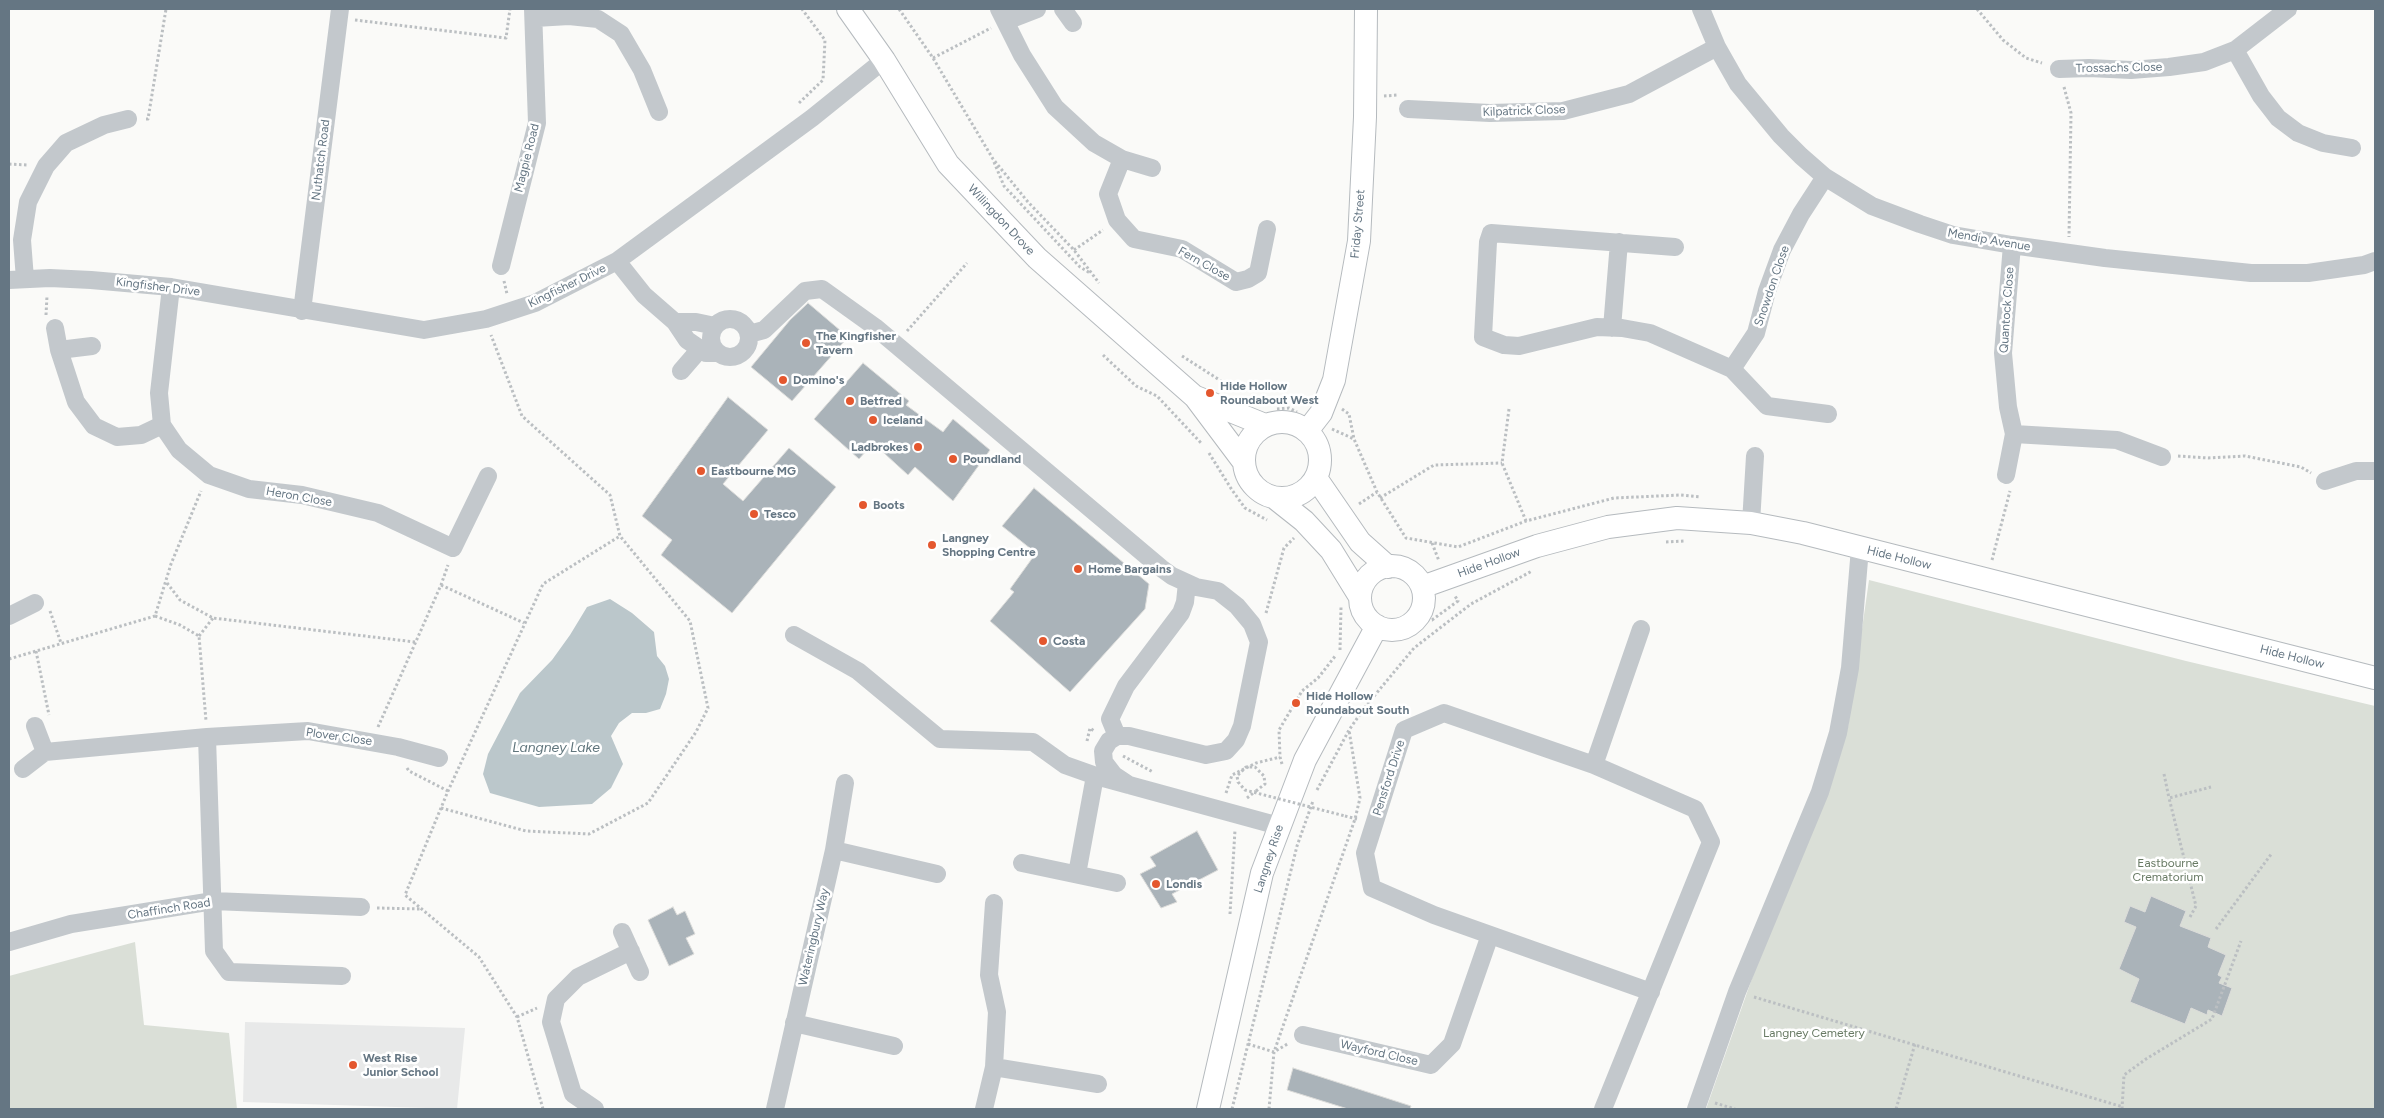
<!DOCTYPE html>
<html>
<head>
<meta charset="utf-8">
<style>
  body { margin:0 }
  #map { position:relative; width:2384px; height:1118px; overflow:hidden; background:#fafaf8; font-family:Figtree,sans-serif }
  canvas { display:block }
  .frame { position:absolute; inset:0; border:10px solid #657683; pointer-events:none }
</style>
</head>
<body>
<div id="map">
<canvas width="2384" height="1118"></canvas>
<div class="frame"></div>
</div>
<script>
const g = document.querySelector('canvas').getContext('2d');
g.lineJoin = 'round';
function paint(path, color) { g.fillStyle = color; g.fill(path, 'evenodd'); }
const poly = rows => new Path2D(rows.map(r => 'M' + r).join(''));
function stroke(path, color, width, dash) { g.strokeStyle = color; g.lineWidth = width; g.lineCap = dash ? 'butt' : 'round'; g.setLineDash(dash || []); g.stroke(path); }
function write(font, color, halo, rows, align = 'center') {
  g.font = font + ' Figtree,sans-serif'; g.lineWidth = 5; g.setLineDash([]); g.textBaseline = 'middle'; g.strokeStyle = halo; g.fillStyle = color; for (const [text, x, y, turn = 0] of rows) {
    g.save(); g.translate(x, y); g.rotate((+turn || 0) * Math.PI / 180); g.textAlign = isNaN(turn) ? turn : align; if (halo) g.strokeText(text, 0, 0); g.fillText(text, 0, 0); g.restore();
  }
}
paint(poly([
  [245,1022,465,1028,457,1109,243,1102]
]), '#e8e9e9');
paint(poly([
  [1869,580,2186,661,2375,706,2375,1109,1706,1109,1768,933,1848,727],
  [135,942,144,1025,229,1033,237,1109,9,1109,9,976]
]), '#dadfd7');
paint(poly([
  [610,599,632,613,654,632,657,656,665,666,669,679,666,694,660,709,646,713,632,713,619,723,611,736,623,764,611,788,592,804,539,807,490,793,483,774,488,754,520,693,552,660,570,635,587,607]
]), '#bbc7cb');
const building = poly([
  [808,303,848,337,792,401,751,367,790,320,808,303],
  [863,363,909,401,906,405,943,432,953,419,990,450,953,501,915,467,908,475,873,443,859,459,814,419,863,363],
  [728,397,768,430,723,484,743,501,789,448,836,487,732,613,661,555,672,540,642,516,728,397],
  [1034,488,1149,584,1145,609,1070,692,990,621,1014,592,1010,589,1036,553,1002,526,1034,488],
  [1197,831,1218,870,1172,894,1177,902,1161,908,1140,874,1156,866,1150,857,1197,831],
  [2151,896,2186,911,2180,926,2211,938,2208,947,2226,955,2218,975,2222,977,2219,983,2232,988,2222,1016,2208,1010,2207,1015,2191,1008,2185,1024,2130,1002,2139,979,2119,969,2136,927,2124,922,2130,906,2145,912,2151,896],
  [673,907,677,915,685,911,695,934,686,938,694,954,669,966,648,920,673,907],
  [1293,1068,1411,1106,1410,1109,1348,1109,1287,1090,1293,1068]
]);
paint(building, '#aab3b9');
stroke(building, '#dcdcda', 1);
const major = poly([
  [848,9,884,60,948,164,1037,258,1195,397,1243,461],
  [1196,397,1265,425],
  '1244 460a38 38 0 1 1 76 0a38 38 0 1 1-76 0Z',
  [1307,431,1321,413,1334,380,1359,241,1365,117,1366,9],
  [1316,478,1360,542,1388,567],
  [1275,498,1304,521,1331,550,1360,597],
  '1360 598a32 32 0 1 1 64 0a32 32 0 1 1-64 0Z',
  [1422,587,1537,546,1608,527,1677,518,1751,523,1803,533,2375,678],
  [1208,1109,1262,873,1305,760,1377,626]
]);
stroke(major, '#b5babe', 24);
stroke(poly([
  [899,9,933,58,993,159,1028,202,1074,250,1099,283],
  [1977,9,2003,40,2026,58,2042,63],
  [355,20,506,38,510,9],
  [933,58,991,28],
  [2064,87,2071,113,2069,237],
  [1384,96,1398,95],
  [799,103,823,80,825,40,802,9],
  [146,119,148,119,166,9],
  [994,162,1004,186,1080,267,1090,273],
  [9,164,28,165],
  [1074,250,1103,230],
  [504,281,507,294],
  [46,315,47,296],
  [907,331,967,263],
  [1103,355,1136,386,1157,396,1202,444],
  [1182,356,1229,386],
  [1277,409,1289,408,1297,412],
  [1342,409,1349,414,1354,439,1377,492,1406,538,1458,547,1526,521,1614,498,1680,495,1700,497],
  [1509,409,1502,463,1526,521],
  [1332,429,1354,439],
  [1209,453,1232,490,1245,508,1267,520],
  [2178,456,2208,458,2245,456,2301,467,2311,473],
  [1380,498,1434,465,1502,463],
  [1359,504,1377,492],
  [1666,542,1685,541],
  [1432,543,1439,561],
  [1992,560,2010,491],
  [167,583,180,600,213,618,415,642],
  [441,585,524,623],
  [50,611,61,643],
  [1266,613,1284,548,1294,538],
  [155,616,180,625,199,636,206,721],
  [1417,619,1432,620,1458,601,1455,596],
  [199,636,213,618],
  [1340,650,1341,607],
  [36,651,49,715],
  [9,659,155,616,171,564,201,491],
  [378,727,441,585,448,565],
  [1087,741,1090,728,1094,731],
  [1123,756,1153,772],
  [1282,764,1280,757,1279,730,1302,691,1318,678,1336,655],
  [407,768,409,771,448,791],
  [2164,774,2169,798],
  [1317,790,1349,730,1365,707,1414,648,1471,604,1532,571],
  [1226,793,1232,775,1256,763,1280,757],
  [1247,798,1256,791],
  [441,808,526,831,589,834,648,803,696,732,708,708,690,621,620,536,610,495,522,416,491,335],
  [1345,816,1357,819],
  [377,908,421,909],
  [1230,914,1235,830],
  [2190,917,2196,906,2169,798,2211,787],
  [2216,929,2272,853],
  [1754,997,2123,1107],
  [517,1017,537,1008],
  [1248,1044,1274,1052,1289,1043],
  [1715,1103,1735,1109],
  [543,1109,517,1017,479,957,405,895,448,791,543,584,620,536],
  [1232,1109,1297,846,1313,801],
  [1269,1109,1274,1052,1355,819,1360,798,1349,730],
  [1896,1109,1915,1044],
  [2122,1109,2124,1075,2146,1059,2212,1019,2241,941]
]), '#bbbfc2', 3, [2.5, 2.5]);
stroke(poly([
  [999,9,1022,55,1055,107,1094,143,1122,159,1152,168],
  [1063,9,1073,23],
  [1701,9,1717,47,1738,84,1781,136,1801,156,1825,177,1872,206,1920,224,1953,235,2012,245,2105,258,2251,273,2308,273,2364,265,2375,261],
  [535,18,569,16,598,19,621,34,642,70,659,112],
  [1006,21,1037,9],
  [2235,50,2261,96,2278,118,2298,133,2323,143,2352,148],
  [2059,69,2089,68,2131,70,2169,67,2204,62,2235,50,2288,9],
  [1408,109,1490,113,1563,111,1629,94,1717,47],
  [1122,159,1108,194,1117,220,1134,239,1182,249,1236,282,1248,279,1258,273,1267,229],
  [1675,247,1491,233,1488,242,1483,337,1504,345,1519,346,1597,327,1622,328,1650,333,1732,369,1767,406,1828,414],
  [617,261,644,295,675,322,687,340,706,353,717,353],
  [501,266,537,123,533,9],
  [25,279,22,240,28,202,46,166,66,143,104,125,128,119],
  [9,280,50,278,91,280,171,287,424,330,486,319,535,303,617,261,812,118,884,60],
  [171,287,159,393,162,425,179,450,209,475,249,489,302,495,378,513,453,548,488,476],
  [302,311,340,9],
  '711 338a19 19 0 1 1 38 0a19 19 0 1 1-38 0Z',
  [675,322,696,322,715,326],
  [55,328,59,350,76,402,94,426,117,437,141,435,162,425],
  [1612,328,1619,242],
  [749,334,764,330,805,291,822,289,875,327,1161,568,1172,576,1196,587,1218,591,1237,606,1252,624,1259,642,1242,726,1236,740,1226,751,1206,755,1129,736,1117,736,1109,741,1103,751,1104,762,1114,775,1129,785],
  [59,350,92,346],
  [1732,369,1756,333,1767,291,1782,250,1801,214,1825,177],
  [681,371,700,349],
  [2014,434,2117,440,2162,457],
  [2006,475,2014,434,2008,407,2003,353,2012,245],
  [2325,481,2356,471,2375,471],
  [1751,523,1755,456],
  [9,616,35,603],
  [794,635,858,671,940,739,1033,742,1065,765,1096,776,1279,826],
  [35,726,45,752],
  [1117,736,1110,719,1126,686,1181,613,1185,602,1187,583],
  [207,737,214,951,229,972,342,976],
  [1594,765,1641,629],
  [23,769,45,752,207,737,308,731,398,747,439,758],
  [834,850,937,874],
  [1022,863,1117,883],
  [1077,874,1095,776],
  [622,932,640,972],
  [9,942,71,924,213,901,361,907],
  [794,1023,894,1046],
  [1303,1035,1431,1065,1452,1044,1490,935],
  [994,1067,1098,1084],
  [595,1109,573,1094,551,1022,556,999,578,977,631,951],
  [775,1109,834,850,845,783],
  [984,1109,994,1067,997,1012,989,975,994,903],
  [1603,1109,1711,842,1695,809,1594,765,1444,713,1404,730,1365,853,1372,888,1434,915,1651,992],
  [1696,1109,1737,992,1820,792,1838,733,1850,668,1860,548]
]), '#c3c8cc', 18);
stroke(major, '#fff', 22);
stroke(poly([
  [1256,791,1265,784,1264,776,1255,767,1246,767,1237,776,1238,782,1245,790,1345,816]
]), '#bbbfc2', 3, [2.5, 2.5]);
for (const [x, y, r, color] of [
  [806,343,5,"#e4572e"],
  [783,380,5,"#e4572e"],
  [1210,393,5,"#e4572e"],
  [850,401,5,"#e4572e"],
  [873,420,5,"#e4572e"],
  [918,447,5,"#e4572e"],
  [953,459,5,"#e4572e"],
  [701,471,5,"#e4572e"],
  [863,505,5,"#e4572e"],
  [754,514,5,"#e4572e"],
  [932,545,5,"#e4572e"],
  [1078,569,5,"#e4572e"],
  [1043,641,5,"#e4572e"],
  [1296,703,5,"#e4572e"],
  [1156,884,5,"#e4572e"],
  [353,1065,5,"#e4572e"]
]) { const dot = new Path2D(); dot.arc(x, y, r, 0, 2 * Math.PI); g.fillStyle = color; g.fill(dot); stroke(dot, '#fff', 2); }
write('12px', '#657683', '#fff', [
  ["Trossachs Close",2119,68,-1],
  ["Kilpatrick Close",1524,111,-2],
  ["Magpie Road",527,158,-76],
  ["Nuthatch Road",321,160,-83],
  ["Willingdon Drove",1001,220,47],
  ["Friday Street",1358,224,-85],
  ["Mendip Avenue",1989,240,10],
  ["Fern Close",1204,264,29],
  ["Kingfisher Drive",567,286,-26],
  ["Snowdon Close",1772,286,-71],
  ["Kingfisher Drive",158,287,7],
  ["Quantock Close",2007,310,-86],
  ["Heron Close",299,497,10],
  ["Hide Hollow",1899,558,14],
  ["Hide Hollow",1489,563,-20],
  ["Hide Hollow",2292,657,14],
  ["Plover Close",339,737,8],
  ["Pensford Drive",1389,778,-72],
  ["Langney Rise",1269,859,-72],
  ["Chaffinch Road",169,909,-9],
  ["Wateringbury Way",814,937,-77],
  ["Wayford Close",1379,1053,13]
]);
write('bold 12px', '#657683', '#fff', [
  ["The Kingfisher",816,336],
  ["Tavern",816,350],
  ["Domino's",793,380],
  ["Hide Hollow",1220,386],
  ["Roundabout West",1220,400],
  ["Betfred",860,401],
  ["Iceland",883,420],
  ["Ladbrokes",908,447,"right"],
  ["Poundland",963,459],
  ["Eastbourne MG",711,471],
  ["Boots",873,505],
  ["Tesco",764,514],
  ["Langney",942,538],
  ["Shopping Centre",942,552],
  ["Home Bargains",1088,569],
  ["Costa",1053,641],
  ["Hide Hollow",1306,696],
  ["Roundabout South",1306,710],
  ["Londis",1166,884],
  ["West Rise",363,1058],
  ["Junior School",363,1072]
], 'left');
write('12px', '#687a64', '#fff', [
  ["Eastbourne",2168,863],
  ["Crematorium",2168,877],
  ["Langney Cemetery",1814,1033]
]);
write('italic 14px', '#60757c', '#fff', [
  ["Langney Lake",556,748]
]);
</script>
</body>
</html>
